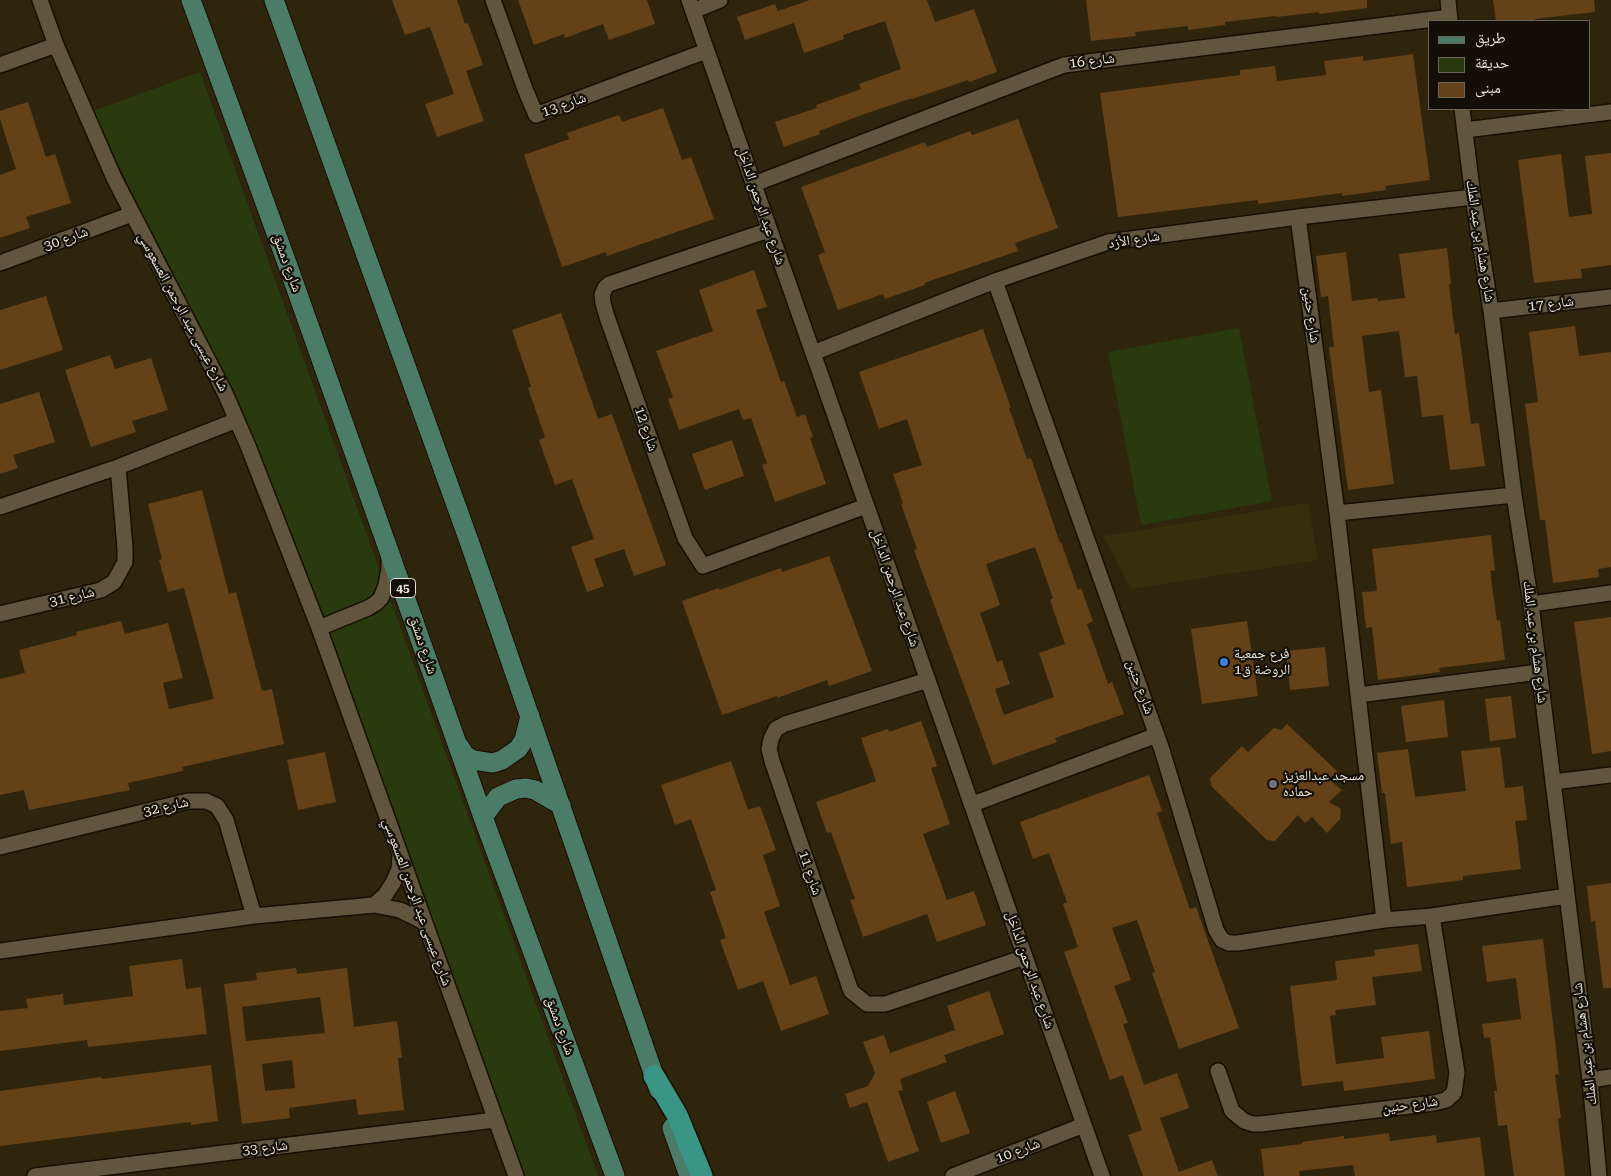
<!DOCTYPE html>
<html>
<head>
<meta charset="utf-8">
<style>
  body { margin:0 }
  #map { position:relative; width:1611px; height:1176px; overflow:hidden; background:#2f250d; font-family:"Roboto Serif","Noto Naskh Arabic",serif }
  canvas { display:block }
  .legend { position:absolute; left:1428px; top:20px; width:162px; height:90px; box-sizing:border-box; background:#130f06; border:1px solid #69655a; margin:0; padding:6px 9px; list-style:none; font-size:15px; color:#ebe5d7 }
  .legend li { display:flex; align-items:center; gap:10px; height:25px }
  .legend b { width:25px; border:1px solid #69655a }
</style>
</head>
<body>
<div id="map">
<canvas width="1611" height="1176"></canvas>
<ul class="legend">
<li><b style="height:6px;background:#4a7c68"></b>طريق</li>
<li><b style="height:14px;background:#293a0e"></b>حديقة</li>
<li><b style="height:14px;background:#644117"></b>مبنى</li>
</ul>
</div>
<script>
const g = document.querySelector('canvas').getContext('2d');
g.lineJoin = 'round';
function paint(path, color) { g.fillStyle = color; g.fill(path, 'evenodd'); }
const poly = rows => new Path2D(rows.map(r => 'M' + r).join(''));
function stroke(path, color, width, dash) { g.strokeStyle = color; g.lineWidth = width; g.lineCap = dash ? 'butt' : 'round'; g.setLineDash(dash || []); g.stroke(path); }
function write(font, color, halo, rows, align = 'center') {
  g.font = font + ' "Roboto Serif","Noto Naskh Arabic",serif'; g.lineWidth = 4.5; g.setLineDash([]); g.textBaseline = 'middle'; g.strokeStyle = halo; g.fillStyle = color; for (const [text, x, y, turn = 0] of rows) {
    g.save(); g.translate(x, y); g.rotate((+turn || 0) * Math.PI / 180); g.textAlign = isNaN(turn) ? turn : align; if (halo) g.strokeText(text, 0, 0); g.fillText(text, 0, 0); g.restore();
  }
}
paint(poly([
  [200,72,598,1176,523,1176,275,491,93,111],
  [1239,328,1272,501,1141,525,1108,352]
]), '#293a0e');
paint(poly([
  [1308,503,1318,560,1131,589,1104,536]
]), '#362e0d');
paint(poly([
  [392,0,457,0,465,24,468,23,483,65,466,71,484,121,437,137,425,104,454,94,430,27,405,35],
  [518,0,647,0,655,24,609,40,603,24,565,38,564,34,534,45],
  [810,0,927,0,935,22,974,9,997,72,969,82,968,80,912,99,912,98,862,115,819,131,820,134,784,147,775,122,817,108,816,105,861,89,859,84,901,69,885,21,843,35,844,39,804,53,794,23,745,40,737,17,775,4,778,11],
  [1086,0,1367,0,1367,8,1319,14,1319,12,1276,17,1275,16,1225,22,1225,25,1188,30,1188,26,1135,32,1136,36,1091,41],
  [1493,0,1594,0,1595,12,1535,19,1535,21,1496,21],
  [1413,54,1430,180,1385,186,1386,190,1342,196,1342,193,1258,204,1258,200,1118,217,1100,93,1240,75,1240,70,1275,66,1277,81,1326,75,1324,61,1363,56,1363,61],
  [28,102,46,157,55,154,71,203,26,217,30,228,0,238,0,175,16,169,0,119,0,111],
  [663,108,682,160,691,157,714,219,607,256,606,252,562,267,524,155,569,139,567,133,619,115,622,122],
  [1018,119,1058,228,1015,243,1018,251,924,283,925,285,885,299,883,294,838,310,818,255,825,252,801,187,925,142,927,147,970,131,972,135],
  [1611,153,1611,265,1581,269,1582,278,1534,283,1518,160,1561,154,1569,217,1592,214,1585,156],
  [1447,248,1451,284,1449,285,1455,334,1459,333,1471,424,1479,423,1485,466,1450,470,1443,415,1422,417,1417,376,1405,377,1399,331,1362,336,1369,392,1381,390,1394,484,1348,490,1329,347,1334,347,1328,296,1321,297,1316,256,1346,252,1352,301,1377,298,1378,301,1405,298,1399,254],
  [754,270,767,307,756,310,781,382,784,381,797,417,805,414,813,437,810,438,826,484,775,502,762,465,767,463,751,418,743,420,739,409,679,430,668,399,673,397,656,351,713,331,699,290],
  [46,296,63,350,0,370,0,310],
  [561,313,598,419,612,414,666,565,634,576,624,549,594,559,604,586,587,592,571,547,594,539,572,479,555,485,539,440,545,437,528,388,531,386,512,330],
  [1575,326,1579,356,1611,352,1611,567,1598,569,1599,577,1553,583,1545,520,1540,520,1525,404,1538,402,1529,332],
  [983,329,1011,408,1009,408,1027,459,1031,458,1060,543,1061,542,1078,590,1081,588,1093,621,1087,624,1108,684,1112,682,1124,714,1055,738,1057,742,993,765,914,550,917,549,901,504,903,503,893,474,922,465,916,447,907,419,879,429,859,372],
  [1035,547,1053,598,1050,600,1065,644,1039,653,1054,697,1004,715,995,689,1010,684,1002,660,997,662,980,613,1000,605,986,564],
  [110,355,115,369,151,358,168,410,132,421,136,432,91,447,65,370],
  [39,392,55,442,13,455,18,468,0,474,0,404],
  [732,440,744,476,705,490,692,454],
  [202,490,229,594,236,592,262,691,272,689,284,744,182,767,183,771,128,783,130,790,29,810,24,790,0,795,0,679,25,673,19,650,77,635,76,632,121,621,125,634,168,623,183,678,163,683,169,709,214,699,184,588,168,592,159,560,162,559,148,504],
  [1491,535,1495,570,1490,571,1497,621,1500,620,1505,660,1439,668,1440,672,1378,680,1372,627,1366,628,1362,592,1377,591,1372,549],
  [829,556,872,671,829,686,827,680,777,698,777,696,722,715,682,601,719,588,719,590,781,568,782,572],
  [1611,617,1611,751,1592,754,1574,622],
  [1247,621,1258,696,1202,704,1191,629],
  [1325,647,1329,686,1290,690,1286,651],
  [1511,696,1516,738,1490,741,1485,699],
  [1444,700,1448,737,1406,742,1401,706],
  [921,721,937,766,931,768,950,824,923,834,947,900,974,891,986,925,937,942,927,914,863,937,850,900,855,899,831,832,827,833,816,802,876,781,861,738,888,729,889,732],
  [1287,724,1339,773,1332,782,1342,790,1329,802,1341,809,1340,819,1327,833,1312,817,1305,823,1298,815,1275,841,1267,840,1211,786,1210,778,1242,746,1248,752,1274,728,1281,730],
  [1500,747,1505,788,1523,786,1527,820,1515,821,1521,869,1463,876,1463,880,1407,887,1402,842,1391,844,1385,793,1382,793,1377,753,1408,749,1415,797,1466,791,1461,751],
  [325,752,336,802,298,810,287,760],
  [731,761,748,810,760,806,776,850,763,855,780,906,764,912,790,985,816,976,829,1014,781,1031,763,981,738,990,720,940,726,938,710,892,716,890,691,819,675,825,661,785],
  [1149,775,1162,811,1157,813,1173,860,1190,909,1196,907,1239,1028,1179,1049,1152,973,1155,972,1137,920,1112,928,1131,980,1114,986,1128,1023,1123,1024,1144,1085,1177,1073,1189,1108,1160,1118,1179,1172,1212,1160,1218,1176,1143,1176,1128,1135,1142,1130,1123,1075,1110,1080,1064,952,1078,947,1063,904,1067,902,1049,853,1033,859,1020,822],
  [1611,883,1611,988,1603,988,1595,921,1591,922,1587,886],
  [1543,939,1559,1074,1555,1075,1561,1118,1558,1119,1565,1176,1514,1176,1507,1125,1498,1126,1494,1091,1497,1091,1490,1037,1484,1038,1482,1024,1521,1019,1516,978,1487,982,1482,946],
  [1418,944,1422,971,1372,977,1376,1005,1335,1010,1336,1015,1330,1016,1336,1064,1384,1058,1381,1037,1429,1031,1435,1079,1344,1091,1343,1081,1302,1086,1290,986,1337,980,1335,961,1375,956,1374,950],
  [182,959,186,989,201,987,207,1034,88,1047,87,1040,0,1051,0,1011,28,1008,26,999,63,994,64,1005,133,996,129,966],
  [296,968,297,974,347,968,354,1027,397,1021,402,1058,398,1058,404,1110,358,1115,356,1099,289,1108,290,1118,242,1124,224,984,257,980,256,973],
  [320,997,325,1033,246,1041,242,1007],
  [292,1060,295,1088,265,1091,262,1064],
  [989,991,1004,1034,944,1055,947,1062,900,1079,903,1090,898,1091,919,1151,888,1162,867,1102,850,1108,845,1094,868,1086,875,1073,863,1042,884,1035,890,1053,955,1030,947,1006],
  [211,1065,218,1121,191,1125,191,1122,0,1146,0,1091,101,1077,102,1079],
  [955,1091,970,1133,941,1143,927,1102],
  [1389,1133,1390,1141,1436,1135,1437,1143,1480,1137,1485,1176,1355,1176,1353,1165,1299,1171,1300,1176,1264,1176,1261,1149,1302,1144,1302,1142,1344,1136,1344,1139]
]), '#644117');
const minor = poly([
  [40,0,56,45,114,178,225,393,248,446,319,628,516,1176],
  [493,0,525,89,536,115,706,51],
  [689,0,1102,1176],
  [1448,0,1450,21],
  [693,11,720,0],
  [0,65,56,45],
  [1462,109,1473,197,1491,311,1514,495,1531,604,1590,1080,1599,1176],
  [1465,130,1611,112],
  [754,184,1064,65,1450,17],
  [1298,217,1337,513,1384,920],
  [769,230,609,284,605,288,602,295,603,303,607,317,685,538,703,566,866,506],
  [0,263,132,214],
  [995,281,1162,750,1216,930,1222,940,1229,943,1238,943,1384,920,1432,916,1567,896],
  [1491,311,1611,297],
  [813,353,995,281,1108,242,1298,217,1473,197],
  [0,507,118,467,237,420],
  [1337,513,1514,495],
  [1531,604,1611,593],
  [0,614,101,590,114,582,125,562,125,548,118,467],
  [319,628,368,608,376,603,381,598,386,585,389,569,389,557],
  [928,680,785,724,776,729,771,739,769,749,772,761,851,991,867,1004,885,1004,1025,957],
  [1358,695,1539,672],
  [1553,782,1611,775],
  [973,804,1157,735],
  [0,847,188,801,206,801,217,806,226,820,254,916],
  [374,905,385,895,393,883,399,869,400,855],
  [0,951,254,916,374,905,400,910,424,922],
  [1218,1071,1232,1111,1244,1121,1253,1124,1261,1124,1434,1103,1446,1100,1454,1093,1457,1073,1432,916],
  [1590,1080,1611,1077],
  [35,1176,495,1120],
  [953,1176,1084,1125]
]);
const major = poly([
  [191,0,288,266,483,817,615,1176],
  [274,0,469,541,659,1090],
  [459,746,465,755,473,760,493,763,502,760,518,749,524,740,530,716],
  [483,817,498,797,516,789,526,788,535,790,561,805],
  [672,1128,689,1176]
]);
const highway = poly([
  [654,1076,677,1115,702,1176]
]);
stroke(minor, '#170e00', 18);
stroke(major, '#170e00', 21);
stroke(highway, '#170e00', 24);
stroke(minor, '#61563d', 15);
stroke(major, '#4a7c68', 19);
stroke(highway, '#3a9684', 21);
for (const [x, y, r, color] of [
  [1224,662,5,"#3f7fe0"],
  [1273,784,5,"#6b7280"]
]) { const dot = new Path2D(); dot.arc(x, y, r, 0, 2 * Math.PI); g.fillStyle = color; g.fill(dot); stroke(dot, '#130f06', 2); }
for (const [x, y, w] of [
  [403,588,25]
]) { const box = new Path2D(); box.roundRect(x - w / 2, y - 9.5, w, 19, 4); g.fillStyle = '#130f06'; g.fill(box); stroke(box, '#ebe5d7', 1); }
write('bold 12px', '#ebe5d7', null, [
  ["45",403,588]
]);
write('14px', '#ebe5d7', '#130f06', [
  ["شارع 16",1092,61,-7],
  ["شارع 13",564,105,-20],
  ["شارع عبد الرحمن الداخل",761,206,71],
  ["شارع 30",66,239,-20],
  ["شارع الأزد",1134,240,-9],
  ["شارع هشام بن عبد الملك",1480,241,81],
  ["شارع دمشق",287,263,70],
  ["شارع 17",1551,304,-7],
  ["شارع عيسى عبد الرحمن العسعوسي",183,312,62],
  ["شارع حنين",1311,315,82],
  ["شارع 12",646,429,71],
  ["شارع عبد الرحمن الداخل",895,588,71],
  ["شارع 31",72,597,-13],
  ["شارع هشام بن عبد الملك",1535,642,83],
  ["شارع دمشق",423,645,71],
  ["شارع حنين",1140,687,70],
  ["شارع 32",166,807,-13],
  ["شارع 11",810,873,71],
  ["شارع عيسى عبد الرحمن العسعوسي",417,902,70],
  ["شارع عبد الرحمن الداخل",1030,970,71],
  ["شارع دمشق",560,1026,70],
  ["شارع هشام بن عبد الملك",1585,1044,-97],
  ["شارع حنين",1410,1105,-8],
  ["شارع 33",265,1148,-7],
  ["شارع 10",1018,1151,-21]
]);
write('14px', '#ebe5d7', '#130f06', [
  ["فرع جمعية",1234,654],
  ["الروضة ق1",1234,670],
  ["مسجد عبدالعزيز",1283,776],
  ["حماده",1283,792]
], 'left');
</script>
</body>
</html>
